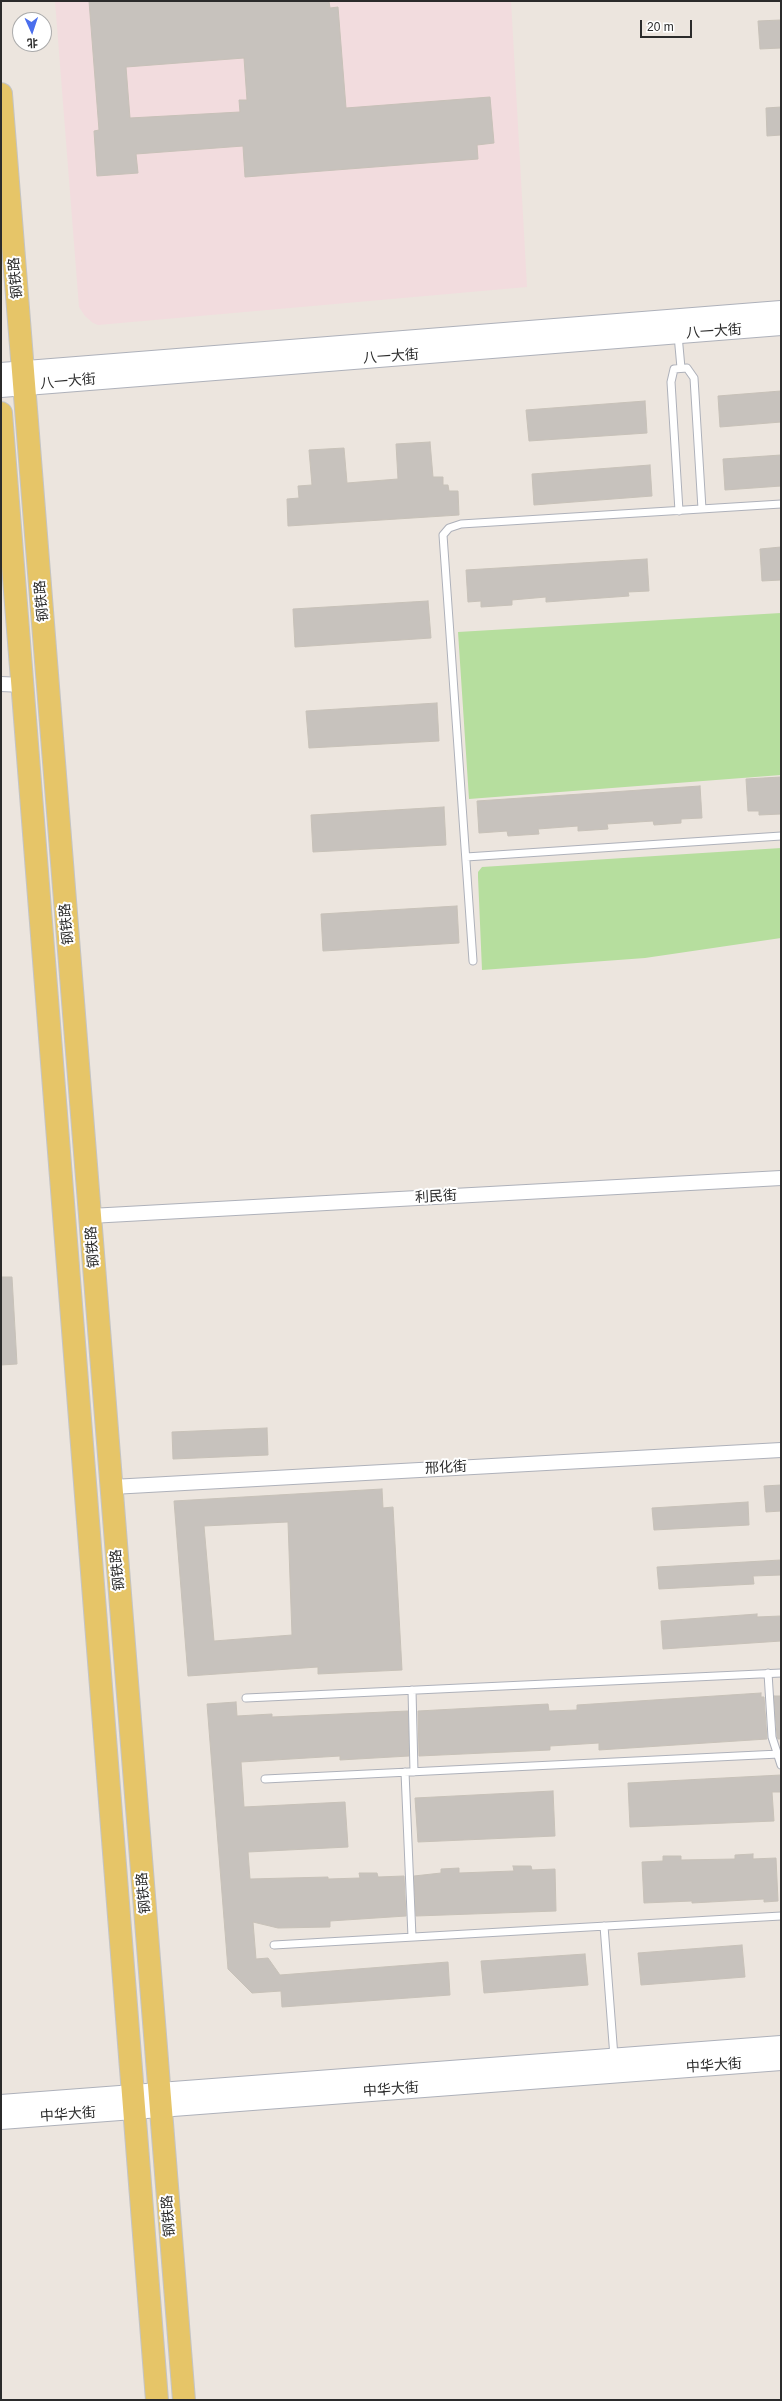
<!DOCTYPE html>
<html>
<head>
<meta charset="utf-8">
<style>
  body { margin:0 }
  #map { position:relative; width:782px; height:2401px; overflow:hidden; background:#ece5de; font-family:Arial,"Noto Sans SC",sans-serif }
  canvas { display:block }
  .frame { position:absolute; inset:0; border:2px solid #2b2b2b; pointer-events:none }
  .north { position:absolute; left:12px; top:12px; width:40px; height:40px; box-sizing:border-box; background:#fff; border:1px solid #aaa; border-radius:50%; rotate:177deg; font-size:11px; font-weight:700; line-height:16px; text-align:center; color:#2b2b2b }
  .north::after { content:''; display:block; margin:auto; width:14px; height:18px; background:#4a6eed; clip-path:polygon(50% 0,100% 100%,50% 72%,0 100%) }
  .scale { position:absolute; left:640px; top:20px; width:52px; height:18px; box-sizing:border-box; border:2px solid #2b2b2b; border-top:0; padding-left:5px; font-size:12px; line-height:14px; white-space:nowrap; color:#2b2b2b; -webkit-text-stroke:3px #fff; paint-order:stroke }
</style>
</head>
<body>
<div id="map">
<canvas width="782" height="2401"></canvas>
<div class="frame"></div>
<div class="north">北</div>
<div class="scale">20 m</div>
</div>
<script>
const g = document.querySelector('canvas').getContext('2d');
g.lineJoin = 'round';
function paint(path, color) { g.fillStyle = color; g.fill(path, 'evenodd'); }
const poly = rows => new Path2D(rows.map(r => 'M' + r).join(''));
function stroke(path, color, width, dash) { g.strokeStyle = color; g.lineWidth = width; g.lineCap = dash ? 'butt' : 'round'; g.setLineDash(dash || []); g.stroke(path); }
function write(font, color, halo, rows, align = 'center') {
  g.font = font + ' Arial,"Noto Sans SC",sans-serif'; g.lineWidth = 4; g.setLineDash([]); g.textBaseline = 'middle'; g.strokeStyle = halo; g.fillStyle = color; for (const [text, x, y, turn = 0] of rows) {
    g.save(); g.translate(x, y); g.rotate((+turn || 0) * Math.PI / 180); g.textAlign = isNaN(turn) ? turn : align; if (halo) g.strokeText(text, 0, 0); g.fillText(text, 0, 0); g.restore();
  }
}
paint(poly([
  [55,1,511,1,527,287,98,325,93,323,85,316,79,307]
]), '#f2dcde');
paint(poly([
  [781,613,781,775,469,799,458,632],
  [781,848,781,938,645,958,482,970,478,877,478,872,482,867]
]), '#b6de9e');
const building = poly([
  [89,1,329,1,330,8,338,7,346,108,490,97,494,143,477,145,478,159,245,177,243,146,136,154,138,173,97,176,94,131,99,130,89,1],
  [244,58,247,100,239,100,240,112,130,118,126,67,244,58],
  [781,20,781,48,760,49,758,21,781,20],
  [781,107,781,135,767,136,766,108,781,107],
  [781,391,781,422,720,427,718,396,781,391],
  [645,401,647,433,529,441,526,410,645,401],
  [430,442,433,477,443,477,443,485,448,485,449,491,458,491,459,515,288,526,287,499,299,498,298,486,312,485,309,450,344,448,347,483,398,479,396,444,430,442],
  [781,455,781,486,725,490,723,459,781,455],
  [650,465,652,496,534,505,532,474,650,465],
  [781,547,781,580,762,581,760,549,781,547],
  [647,559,649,591,628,592,629,596,546,602,546,597,512,600,512,605,481,607,481,601,468,602,466,570,647,559],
  [428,601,431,638,295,647,293,609,428,601],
  [437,703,439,741,309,748,306,711,437,703],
  [781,777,781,814,759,815,759,811,748,811,746,779,781,777],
  [700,786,702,818,681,819,681,823,654,825,653,821,607,824,608,829,578,831,578,826,538,829,539,834,508,836,507,831,479,833,477,801,700,786],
  [444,807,446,845,313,852,311,815,444,807],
  [457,906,459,943,323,951,321,914,457,906],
  [1,1277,12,1277,17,1364,1,1365,1,1277],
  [267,1428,268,1455,173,1459,172,1432,267,1428],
  [781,1485,781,1511,766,1512,764,1486,781,1485],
  [382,1489,383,1508,393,1507,402,1670,318,1674,318,1667,188,1676,174,1501,382,1489],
  [288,1522,292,1635,214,1641,204,1526,288,1522],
  [748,1502,749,1525,654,1530,652,1508,748,1502],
  [781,1560,781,1575,753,1576,754,1584,659,1589,657,1567,781,1560],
  [757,1614,757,1617,781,1616,781,1641,663,1649,661,1621,757,1614],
  [761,1693,761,1697,764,1697,767,1739,599,1750,599,1743,550,1746,550,1750,419,1756,418,1711,548,1704,549,1711,577,1710,577,1705,761,1693],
  [774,1696,781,1696,781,1739,778,1739,777,1736,774,1696],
  [236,1702,237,1716,272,1714,272,1717,408,1711,409,1756,340,1760,340,1756,241,1762,244,1807,345,1802,348,1847,248,1852,250,1879,328,1877,328,1879,360,1878,359,1873,377,1873,378,1877,404,1876,406,1916,330,1921,330,1927,278,1928,253,1922,256,1959,268,1958,280,1975,448,1962,450,1995,282,2007,281,1991,252,1993,228,1969,207,1704,236,1702],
  [781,1775,781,1792,772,1792,774,1821,630,1827,628,1783,781,1775],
  [553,1791,555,1836,418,1842,415,1798,553,1791],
  [753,1854,753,1859,776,1858,778,1901,764,1902,764,1899,692,1903,692,1901,644,1903,642,1862,663,1861,663,1856,681,1856,681,1860,735,1859,735,1855,753,1854],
  [513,1866,531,1866,532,1870,555,1869,556,1911,416,1916,414,1876,441,1873,441,1869,459,1868,459,1873,514,1871,513,1866],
  [742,1945,745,1977,641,1985,638,1953,742,1945],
  [585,1954,588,1985,484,1993,481,1961,585,1954]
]);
paint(building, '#c7c2bd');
stroke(building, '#c7c1b8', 1);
const service = poly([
  [678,335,681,368],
  [679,511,671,382,674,369,687,368,694,378,702,509],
  [466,857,781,836],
  [473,961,443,535,449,528,461,524,781,504],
  [768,1673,772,1737,781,1765],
  [412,1690,414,1772],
  [246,1698,781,1673],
  [405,1772,412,1937],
  [265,1779,779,1754],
  [604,1926,614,2057],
  [274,1945,781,1916]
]);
const minor = poly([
  [1,684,23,685],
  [90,1216,781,1178],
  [112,1487,781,1450]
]);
const tertiary = poly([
  [1,372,781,310],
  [1,388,781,326],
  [1,2104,781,2045],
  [1,2120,781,2061]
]);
const primary = poly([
  [1,94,184,2400],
  [1,413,157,2400]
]);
stroke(service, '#aeb1ba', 9);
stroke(minor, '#aeb1ba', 16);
stroke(tertiary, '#aeb1ba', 20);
stroke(primary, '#c4c4c4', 24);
stroke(service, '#fff', 7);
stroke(minor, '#fff', 14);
stroke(tertiary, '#fff', 18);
stroke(primary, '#e6c568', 22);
write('14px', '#2b2b2b', '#fff', [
  ["钢铁路",16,278,-95],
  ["八一大街",714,332,-4],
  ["八一大街",391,357,-4],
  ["八一大街",68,382,-5],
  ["钢铁路",42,601,-95],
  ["钢铁路",67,924,-95],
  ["利民街",436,1197,-3],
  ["钢铁路",93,1247,-94],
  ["邢化街",446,1468,-3],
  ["钢铁路",118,1570,-95],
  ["钢铁路",144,1893,-95],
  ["中华大街",714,2066,-4],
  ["中华大街",391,2090,-4],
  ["中华大街",68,2115,-4],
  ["钢铁路",169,2216,-94]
]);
</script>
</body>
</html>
